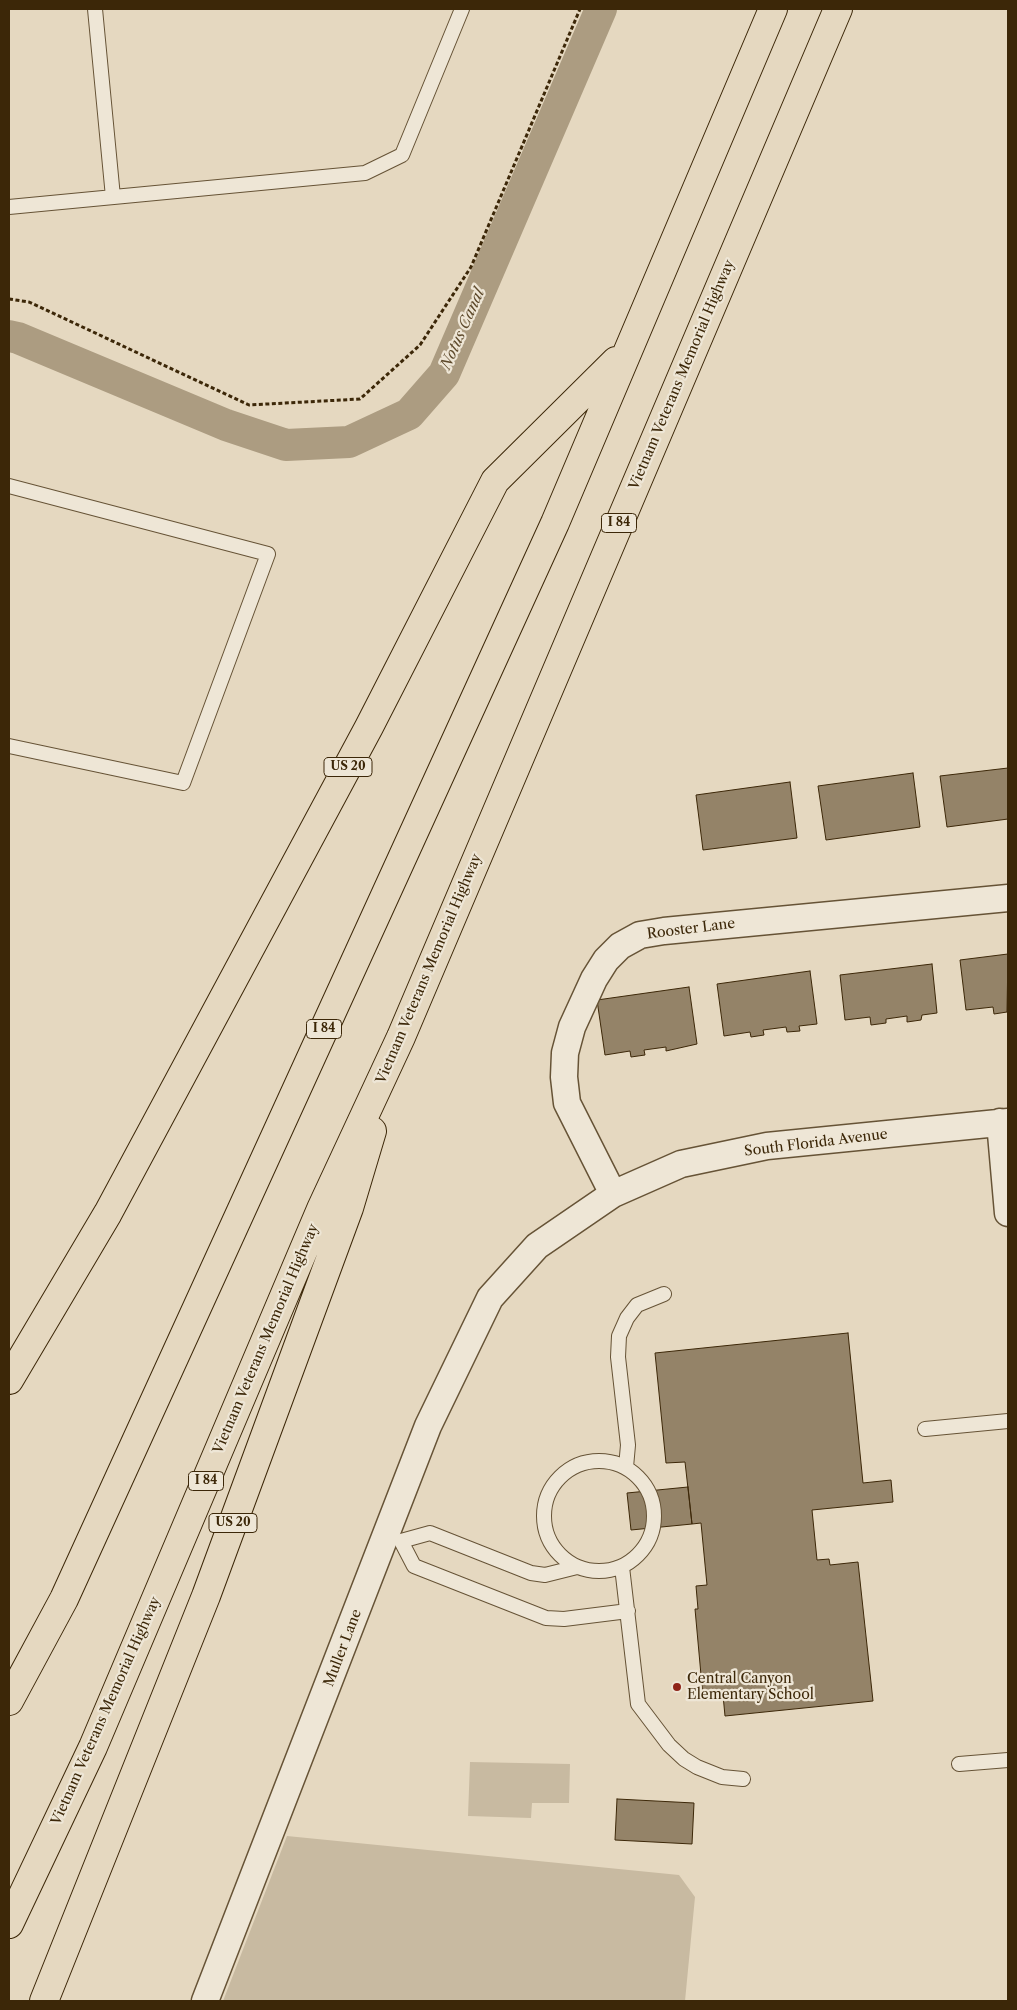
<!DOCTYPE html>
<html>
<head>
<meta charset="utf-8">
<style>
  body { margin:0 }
  #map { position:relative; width:1017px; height:2010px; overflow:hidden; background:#e5d8c0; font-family:"Libre Caslon Text",serif }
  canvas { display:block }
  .frame { position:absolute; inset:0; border:10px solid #3c2708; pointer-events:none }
</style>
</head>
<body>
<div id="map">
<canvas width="1017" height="2010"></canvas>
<div class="frame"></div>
</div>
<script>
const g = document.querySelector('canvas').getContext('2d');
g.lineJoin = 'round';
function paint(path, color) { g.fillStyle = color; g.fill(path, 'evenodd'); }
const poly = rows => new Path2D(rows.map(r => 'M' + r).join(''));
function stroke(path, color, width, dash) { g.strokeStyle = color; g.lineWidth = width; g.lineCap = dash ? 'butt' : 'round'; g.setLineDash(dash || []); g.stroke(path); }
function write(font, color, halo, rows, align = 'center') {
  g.font = font + ' "Libre Caslon Text",serif'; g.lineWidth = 4.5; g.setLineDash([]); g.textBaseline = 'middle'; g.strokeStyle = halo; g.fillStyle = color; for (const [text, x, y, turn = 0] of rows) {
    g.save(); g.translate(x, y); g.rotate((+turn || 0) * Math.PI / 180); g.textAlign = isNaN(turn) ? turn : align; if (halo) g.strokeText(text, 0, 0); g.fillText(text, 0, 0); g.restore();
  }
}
paint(poly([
  [470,1762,570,1764,569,1803,532,1803,531,1818,468,1816],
  [287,1836,679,1875,695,1897,685,2001,223,2001]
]), '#c8baa1');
stroke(poly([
  [9,336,18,338,226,425,286,445,349,442,409,414,444,374,601,9]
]), '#ac9c81', 32);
const building = poly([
  [1008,768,1008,819,947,827,940,776,1008,768],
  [913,773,920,827,826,840,818,786,913,773],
  [790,782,797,838,703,850,696,795,790,782],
  [1008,954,1007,1012,994,1014,993,1007,966,1010,960,960,1008,954],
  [932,964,937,1013,922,1015,921,1020,907,1022,907,1016,886,1019,886,1023,871,1025,870,1017,845,1020,840,975,932,964],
  [810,971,817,1024,799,1026,800,1031,787,1032,786,1027,763,1030,764,1035,751,1037,750,1032,724,1036,717,984,810,971],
  [689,987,697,1044,666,1051,666,1047,644,1050,645,1055,631,1057,630,1051,605,1055,597,1000,689,987],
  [848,1333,863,1483,891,1480,893,1502,812,1510,817,1560,829,1559,830,1565,858,1562,873,1701,725,1716,723,1695,703,1697,695,1609,698,1609,696,1586,707,1585,701,1523,692,1524,685,1462,666,1463,655,1353,848,1333],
  [688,1487,692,1524,631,1530,627,1493,688,1487],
  [617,1799,694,1803,692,1844,615,1840,617,1799]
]);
paint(building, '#948368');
stroke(building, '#3c2708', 1);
const service = poly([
  [95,9,113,197],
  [9,207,365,173,402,155,462,9],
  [9,486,268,554,183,783,9,746],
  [925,1429,1008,1421],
  '544 1516a55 55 0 1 1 110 0a55 55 0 1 1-110 0Z',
  [626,1467,628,1445,618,1357,619,1336,627,1318,637,1305,664,1294],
  [577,1567,545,1575,531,1573,430,1533,401,1541,414,1566,546,1618,564,1619,628,1611],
  [622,1567,638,1704,669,1745,684,1759,697,1767,722,1777,743,1779],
  [959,1764,1008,1760]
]);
const minor = poly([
  [1000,1122,1008,1213],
  [613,1194,567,1103,564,1077,565,1053,572,1027,594,979,606,960,620,946,640,935,664,931,1008,898],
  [205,2001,428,1426,490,1298,537,1246,613,1194,681,1164,767,1146,1008,1122]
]);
const motorway = poly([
  [9,1380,108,1213,369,727,495,481,616,361],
  [9,1701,64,1599,555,523,773,9],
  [9,1924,93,1747,321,1209,401,1037,838,9],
  [44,2001,206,1596,349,1208,372,1131]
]);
stroke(service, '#665336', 16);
stroke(minor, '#665336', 29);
stroke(motorway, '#3c2708', 30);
stroke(poly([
  [9,299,29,302,249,405,360,399,420,345,471,267,580,9]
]), '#3c2708', 3, [4, 2.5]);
stroke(service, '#eee6d6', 14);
stroke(minor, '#eee6d6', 26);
stroke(motorway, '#e5d8c0', 28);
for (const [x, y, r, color] of [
  [677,1687,5,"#8f2418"]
]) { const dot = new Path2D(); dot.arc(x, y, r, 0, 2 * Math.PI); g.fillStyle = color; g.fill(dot); stroke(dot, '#eee6d6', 2); }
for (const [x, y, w] of [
  [619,523,35],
  [348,767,48],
  [324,1029,35],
  [206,1481,35],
  [233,1523,48]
]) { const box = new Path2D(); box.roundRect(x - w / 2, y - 9.5, w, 19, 4); g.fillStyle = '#eee6d6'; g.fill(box); stroke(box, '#3c2708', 1); }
write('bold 12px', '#3c2708', null, [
  ["I 84",619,523],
  ["US 20",348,767],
  ["I 84",324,1029],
  ["I 84",206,1481],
  ["US 20",233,1523]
]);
write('14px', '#3c2708', '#eee6d6', [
  ["Vietnam Veterans Memorial Highway",682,375,-67],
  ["Rooster Lane",691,929,-7],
  ["Vietnam Veterans Memorial Highway",429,969,-67],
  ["South Florida Avenue",816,1143,-7],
  ["Vietnam Veterans Memorial Highway",266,1339,-67],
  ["Muller Lane",343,1648,-69],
  ["Vietnam Veterans Memorial Highway",106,1711,-66]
]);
write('14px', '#3c2708', '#eee6d6', [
  ["Central Canyon",687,1679],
  ["Elementary School",687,1695]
], 'left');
write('italic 15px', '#5e4a2c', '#eee6d6', [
  ["Notus Canal",463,329,-66]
]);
</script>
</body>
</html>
